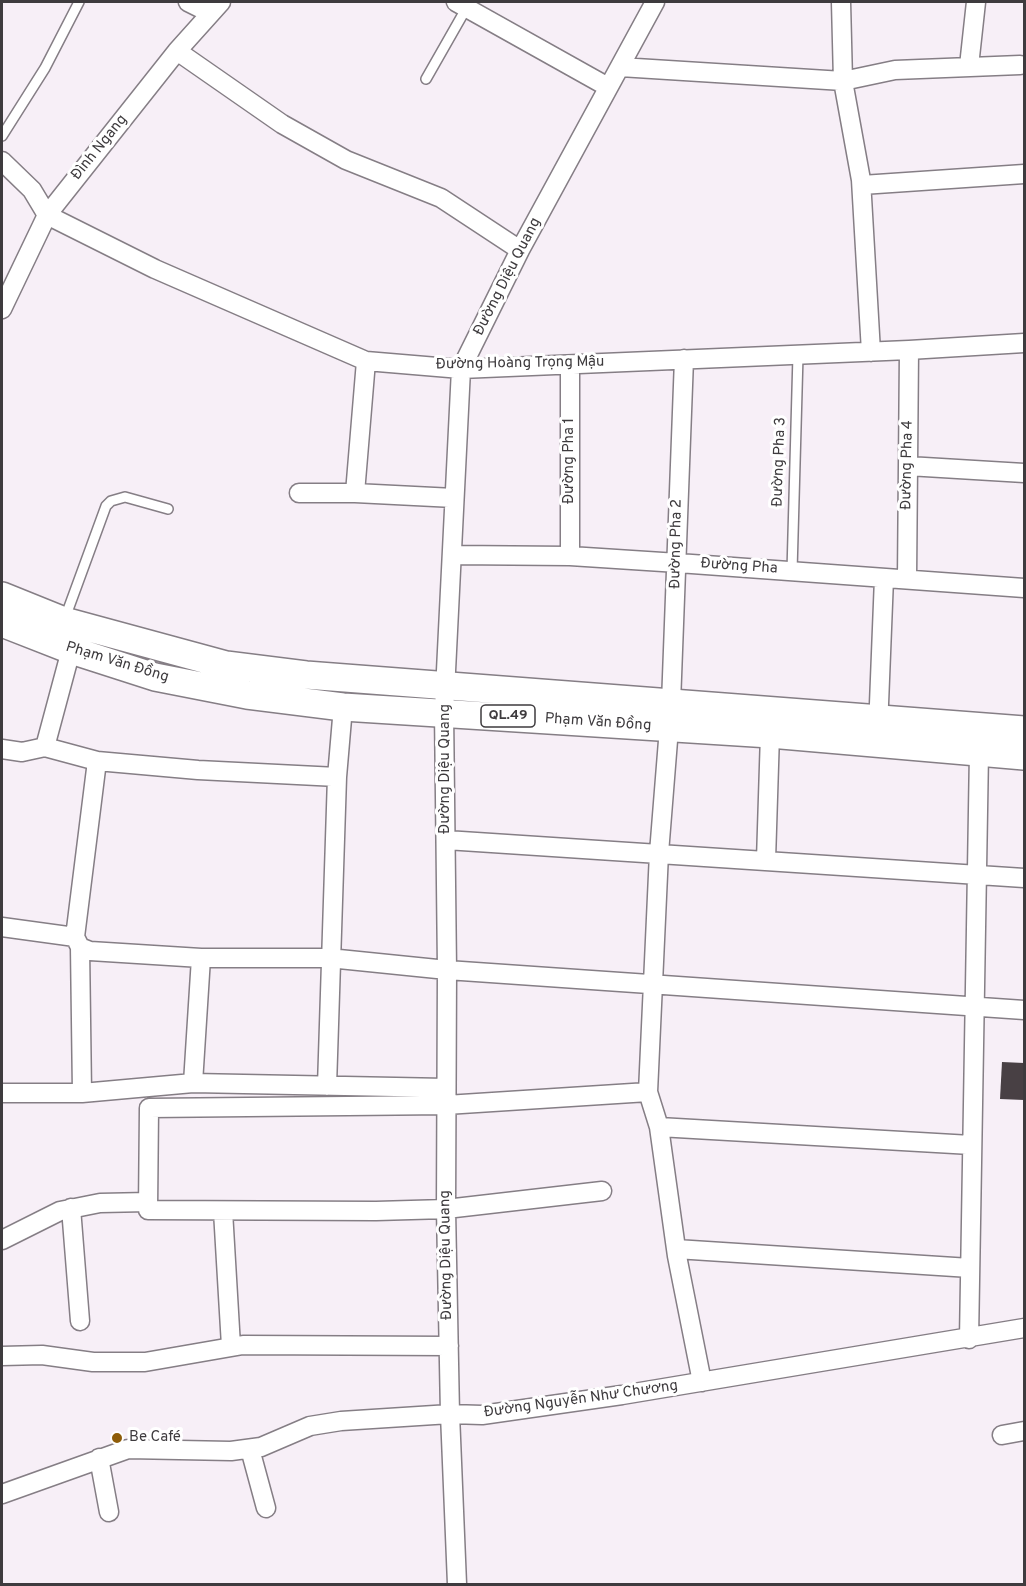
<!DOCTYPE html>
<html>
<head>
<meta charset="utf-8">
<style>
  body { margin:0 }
  #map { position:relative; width:1026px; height:1586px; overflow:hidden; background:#f7eff7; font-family:Overpass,sans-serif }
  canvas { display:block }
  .frame { position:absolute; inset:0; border:3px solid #3e3b3e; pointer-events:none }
</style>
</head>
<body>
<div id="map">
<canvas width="1026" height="1586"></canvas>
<div class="frame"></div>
</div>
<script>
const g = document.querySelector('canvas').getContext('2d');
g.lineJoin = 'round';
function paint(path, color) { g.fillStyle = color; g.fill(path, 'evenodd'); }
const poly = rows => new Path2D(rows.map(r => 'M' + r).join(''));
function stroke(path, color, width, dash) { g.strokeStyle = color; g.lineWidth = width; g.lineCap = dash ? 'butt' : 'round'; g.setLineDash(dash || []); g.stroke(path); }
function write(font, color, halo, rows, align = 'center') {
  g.font = font + ' Overpass,sans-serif'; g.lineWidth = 6; g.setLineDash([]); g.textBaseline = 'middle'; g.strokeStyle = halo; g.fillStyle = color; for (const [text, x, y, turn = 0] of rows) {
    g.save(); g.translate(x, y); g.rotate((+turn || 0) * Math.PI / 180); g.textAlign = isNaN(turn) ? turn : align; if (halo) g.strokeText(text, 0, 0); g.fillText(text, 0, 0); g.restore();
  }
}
paint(poly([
  [1002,1062,1024,1063,1024,1100,1000,1099]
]), '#484044');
const lane = poly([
  [426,79,467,7],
  [2,136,45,68,79,2],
  [792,571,798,355],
  [65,618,106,506,111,501,125,497,168,509]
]);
const street = poly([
  [188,2,210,13],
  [456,2,608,87],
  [841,2,843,81,861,180,871,352],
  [177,51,282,124,346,160,441,198,520,250],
  [969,66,976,2],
  [620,67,843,81,895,70,1020,65],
  [2,161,32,190,47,215,155,269,366,361,461,369,909,350,1024,343],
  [862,185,1024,174],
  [2,309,47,215,177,51,221,2],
  [684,359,671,703,659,853,648,1092,659,1127,677,1256,702,1382],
  [908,466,1024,473],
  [299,493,355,493,454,498],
  [355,493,366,361],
  [453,555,570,556,678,563,1024,588],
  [570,556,570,365],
  [907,579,909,350],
  [878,729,884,578],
  [45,747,71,650],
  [2,749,22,752,45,747,97,761,198,770,337,777],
  [446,840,1024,878],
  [766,860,770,734],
  [2,927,75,937,80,947,82,1093],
  [75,937,97,761],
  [80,947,90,951,201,958,329,958,447,970,1024,1010],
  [193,1083,201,958],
  [327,1086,337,777,343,707],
  [2,1093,82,1093,193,1083,446,1088],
  [659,1127,971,1145],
  [602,1191,446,1209,376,1211,148,1210,149,1108,446,1105,648,1092],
  [71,1208,80,1321],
  [223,1211,231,1346],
  [2,1240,60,1211,100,1203,148,1202],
  [676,1249,970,1268],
  [969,1339,979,752],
  [2,1356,42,1355,93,1362,145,1362,243,1345,449,1346],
  [1002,1435,1024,1431],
  [250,1449,266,1508],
  [99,1458,109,1512],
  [2,1494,128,1449,231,1451,261,1447,310,1426,341,1421,450,1414,482,1415,622,1395,1024,1328],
  [457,1584,450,1414,446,1209,447,970,444,711,461,369,520,250,655,2]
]);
const primary = poly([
  [2,596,64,621,226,665,306,675,1024,730],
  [2,623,71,650,155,677,247,695,343,707,770,734,1024,756]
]);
stroke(lane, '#857e85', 12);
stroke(street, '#857e85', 21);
stroke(primary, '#857e85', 30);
stroke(lane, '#fff', 9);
stroke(street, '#fff', 18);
stroke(primary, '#fff', 27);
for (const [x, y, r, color] of [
  [117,1438,6,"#8e5c09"]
]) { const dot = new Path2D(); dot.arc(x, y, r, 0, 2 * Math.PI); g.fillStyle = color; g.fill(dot); stroke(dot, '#fff', 2); }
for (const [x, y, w] of [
  [508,716,54]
]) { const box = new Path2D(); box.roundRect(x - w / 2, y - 11, w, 22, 4.5); g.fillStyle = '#fff'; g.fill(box); stroke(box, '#3e3b3e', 1.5); }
write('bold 14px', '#3e3b3e', null, [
  ["QL.49",508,716]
]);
write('15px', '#3e3b3e', '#fff', [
  ["Đình Ngang",100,148,-51],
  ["Đường Diệu Quang",508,277,-63],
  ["Đường Hoàng Trọng Mậu",520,364,-1],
  ["Đường Pha 1",570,461,-90],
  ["Đường Pha 3",780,462,-88],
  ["Đường Pha 4",908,465,-89],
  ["Đường Pha 2",677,544,-89],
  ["Đường Pha",739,567,4],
  ["Phạm Văn Đồng",117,663,17],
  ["Phạm Văn Đồng",598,723,4],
  ["Đường Diệu Quang",446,769,-90],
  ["Đường Diệu Quang",447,1255,-91],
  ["Đường Nguyễn Như Chương",581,1400,-8]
]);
write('15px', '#3e3b3e', '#fff', [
  ["Be Café",129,1438]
], 'left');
</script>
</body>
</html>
